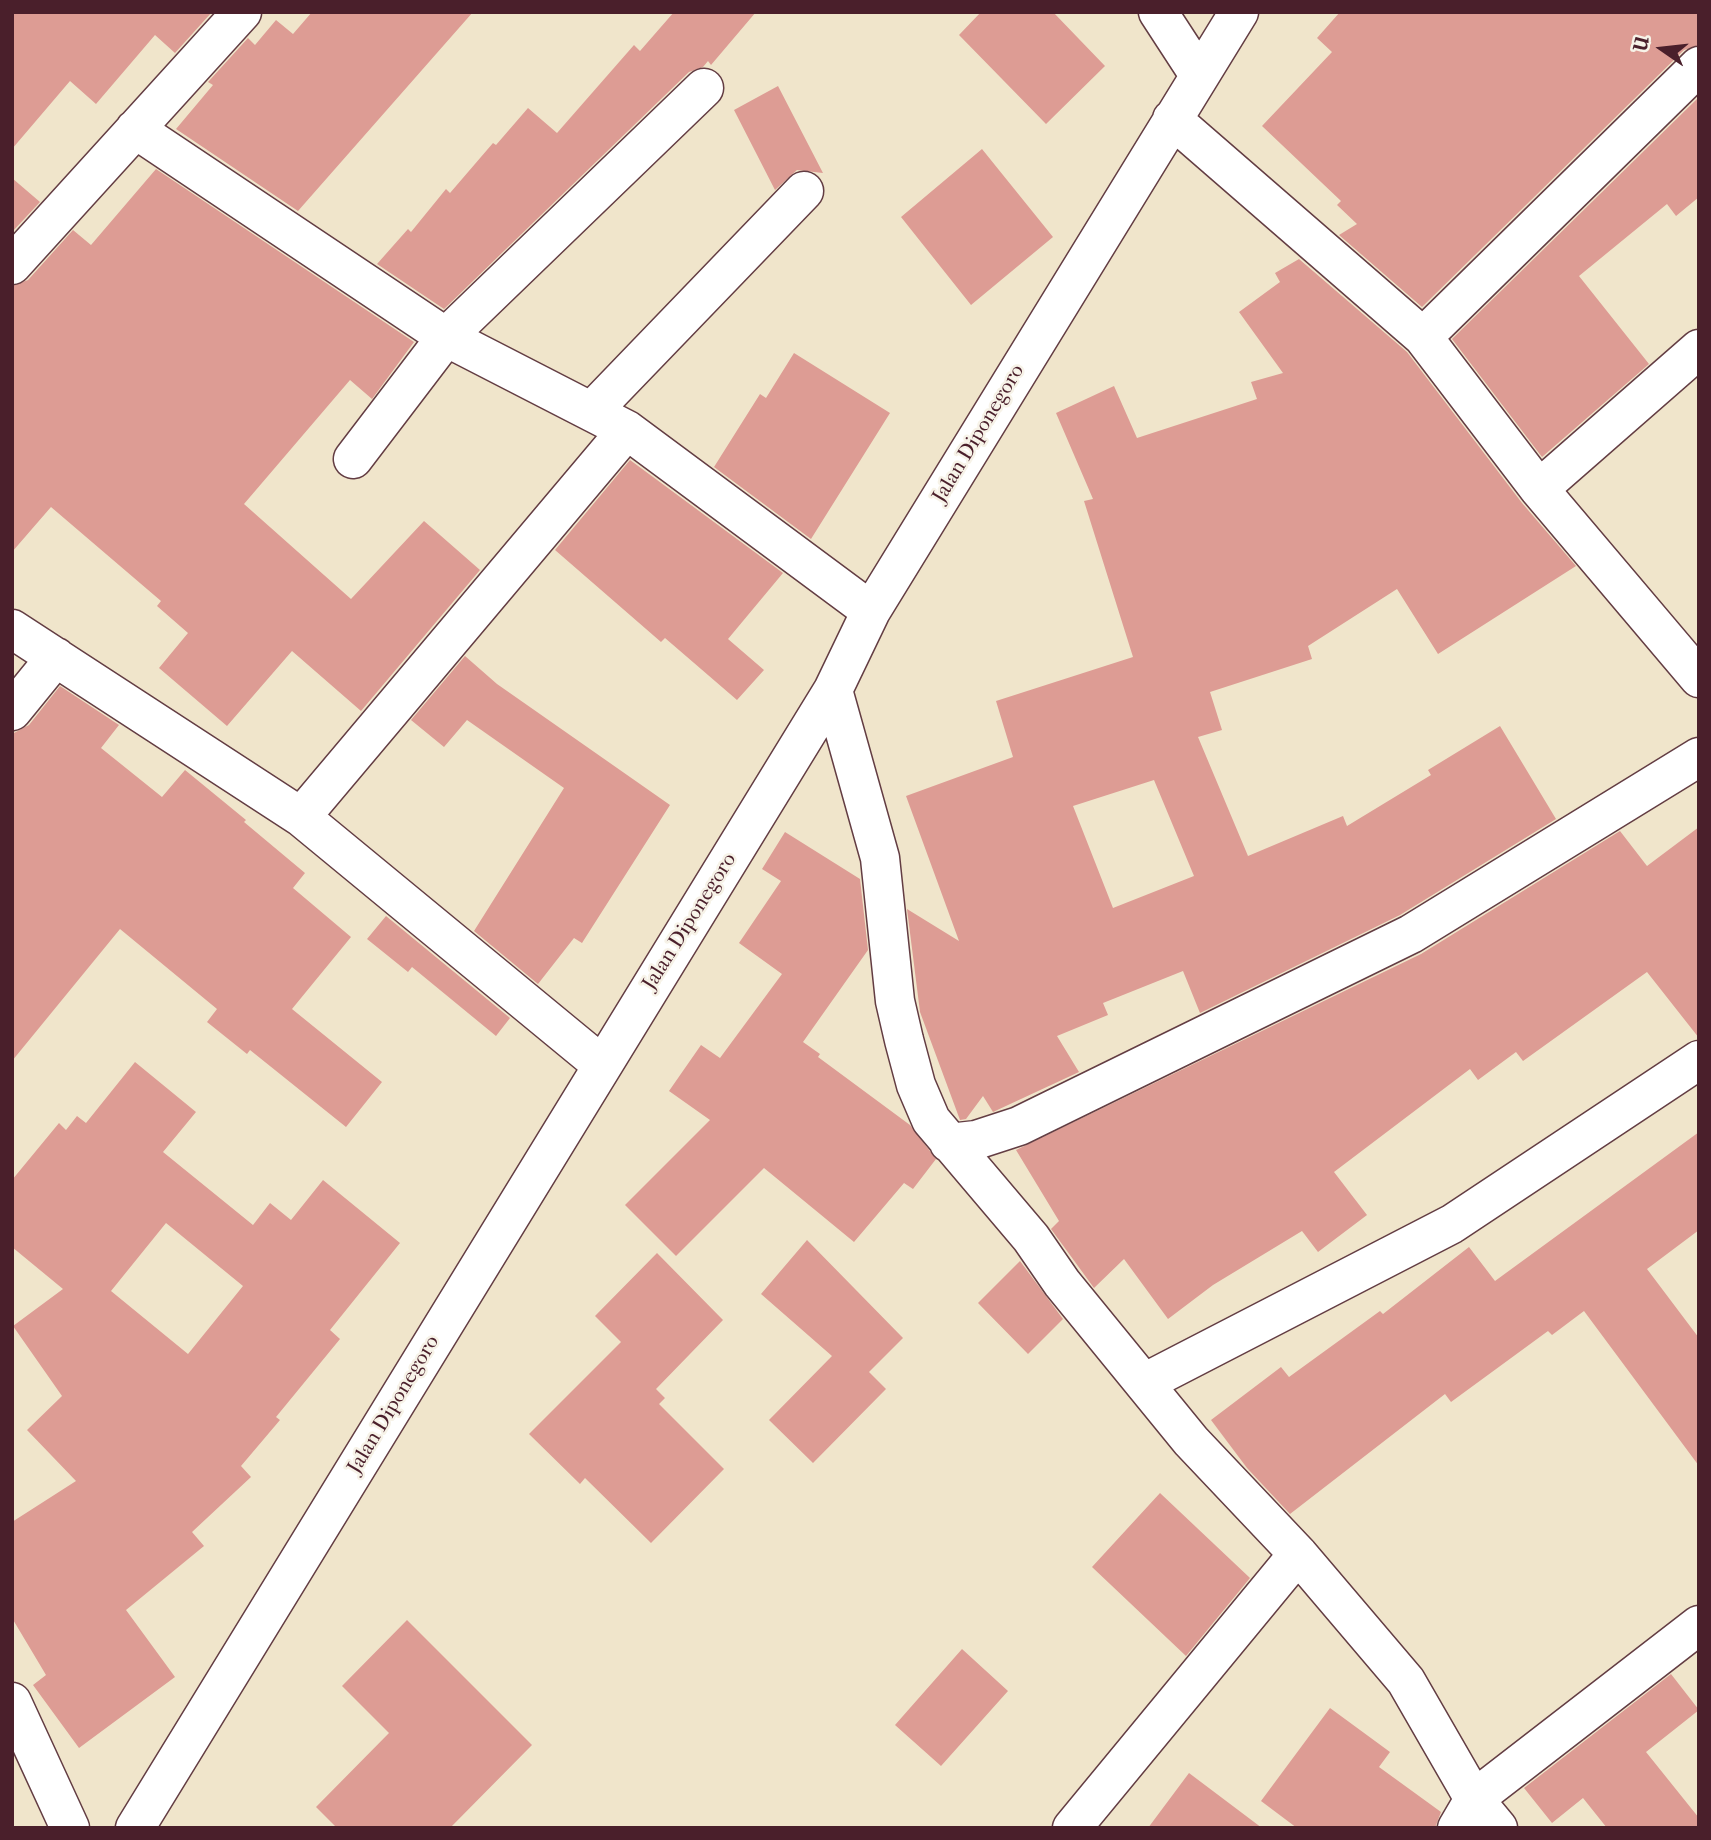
<!DOCTYPE html>
<html>
<head>
<meta charset="utf-8">
<style>
  body { margin:0 }
  #map { position:relative; width:1711px; height:1840px; overflow:hidden; background:#f0e5cb; font-family:"IM FELL French Canon",serif }
  canvas { display:block }
  .frame { position:absolute; inset:0; border:14px solid #4a1f2b; pointer-events:none }
  .north { position:absolute; left:1627px; top:14px; width:70px; height:70px; -webkit-text-stroke:5px #f7f3e8; paint-order:stroke; rotate:284deg; font-size:19px; font-weight:700; line-height:28px; text-align:center; color:#4a1f2b }
  .north::after { content:''; display:block; margin:auto; width:24px; height:32px; background:#4a1f2b; clip-path:polygon(50% 0,100% 100%,50% 72%,0 100%) }
</style>
</head>
<body>
<div id="map">
<canvas width="1711" height="1840"></canvas>
<div class="frame"></div>
<div class="north">U</div>
</div>
<script>
const g = document.querySelector('canvas').getContext('2d');
g.lineJoin = 'round';
function paint(path, color) { g.fillStyle = color; g.fill(path, 'evenodd'); }
const poly = rows => new Path2D(rows.map(r => 'M' + r).join(''));
function stroke(path, color, width, dash) { g.strokeStyle = color; g.lineWidth = width; g.lineCap = dash ? 'butt' : 'round'; g.setLineDash(dash || []); g.stroke(path); }
function write(font, color, halo, rows, align = 'center') {
  g.font = font + ' "IM FELL French Canon",serif'; g.lineWidth = 5; g.setLineDash([]); g.textBaseline = 'middle'; g.strokeStyle = halo; g.fillStyle = color; for (const [text, x, y, turn = 0] of rows) {
    g.save(); g.translate(x, y); g.rotate((+turn || 0) * Math.PI / 180); g.textAlign = isNaN(turn) ? turn : align; if (halo) g.strokeText(text, 0, 0); g.fillText(text, 0, 0); g.restore();
  }
}
paint(poly([
  [12,12,212,12,175,53,155,35,96,104,70,81,12,149],
  [312,12,473,12,298,211,176,129,213,85,208,82,248,38,255,45,276,20,293,34],
  [674,12,756,12,711,65,708,61,703,67,689,72,444,309,377,264,408,229,411,232,446,189,450,193,493,143,496,145,528,108,557,133,634,45,640,51],
  [981,12,1053,12,1105,66,1046,124,959,35],
  [1340,12,1699,12,1699,45,1684,50,1422,307,1339,235,1357,224,1337,205,1341,201,1262,126,1332,52,1317,38],
  [778,86,823,173,797,170,775,190,734,110],
  [1699,97,1699,197,1676,216,1667,204,1579,276,1649,364,1542,457,1452,339],
  [982,149,1053,237,971,305,901,217],
  [156,169,414,342,372,399,350,380,244,504,351,599,424,521,480,570,361,711,292,651,227,726,159,668,188,633,157,606,161,601,51,507,12,552,12,286,28,280,73,230,91,245],
  [12,178,40,202,12,232],
  [1299,259,1407,352,1522,503,1576,566,1438,654,1397,589,1308,646,1312,659,1210,692,1222,730,1198,737,1248,856,1343,816,1347,826,1431,775,1428,770,1500,726,1556,819,1400,915,1200,1013,1183,971,1103,1003,1108,1015,1057,1036,1079,1072,993,1112,983,1096,966,1119,960,1120,920,1012,907,909,959,941,906,796,1013,757,996,701,1133,657,1084,501,1093,499,1056,413,1114,386,1137,438,1257,399,1251,382,1283,373,1239,312,1280,282,1275,273],
  [1154,780,1194,876,1113,908,1073,806],
  [794,353,890,413,811,539,714,467,760,394,766,398],
  [630,460,783,573,728,639,764,670,737,700,665,638,661,642,555,550],
  [465,656,497,684,670,805,582,943,574,938,538,984,474,931,564,788,467,720,444,747,411,720],
  [60,686,119,725,101,748,162,797,185,770,246,820,244,822,305,873,293,888,351,937,292,1009,382,1082,346,1127,250,1050,247,1054,207,1022,217,1009,120,929,12,1061,12,734,29,725],
  [1699,827,1699,1038,1647,972,1523,1061,1516,1052,1478,1080,1470,1069,1334,1172,1367,1215,1318,1252,1302,1231,1213,1285,1168,1319,1124,1259,1094,1288,1051,1229,1059,1221,1016,1150,1421,954,1620,831,1647,866],
  [785,832,860,879,868,950,803,1042,820,1054,818,1057,910,1125,936,1159,913,1189,904,1183,854,1242,764,1168,676,1256,625,1205,710,1120,669,1091,701,1045,720,1058,782,974,739,943,781,881,762,869],
  [386,916,510,1018,496,1036,412,967,408,972,367,939],
  [135,1062,196,1112,163,1152,253,1225,270,1203,291,1220,323,1180,400,1243,330,1330,340,1339,276,1417,280,1420,241,1466,251,1477,192,1532,204,1546,126,1610,175,1677,79,1748,33,1685,46,1675,12,1618,12,1522,76,1481,27,1430,62,1396,13,1326,63,1289,12,1247,12,1180,59,1123,66,1130,77,1116,86,1123],
  [166,1223,243,1286,188,1354,111,1291],
  [1699,1132,1699,1230,1647,1269,1699,1338,1699,1466,1584,1311,1552,1335,1548,1331,1451,1402,1445,1394,1290,1514,1247,1468,1211,1420,1281,1367,1289,1377,1380,1311,1383,1314,1469,1247,1495,1281],
  [807,1240,903,1338,869,1372,886,1389,813,1463,769,1420,832,1356,761,1294],
  [657,1253,723,1320,656,1389,665,1398,659,1404,724,1469,651,1543,585,1478,580,1484,529,1434,621,1342,595,1316],
  [1020,1261,1063,1319,1028,1354,978,1303],
  [1160,1493,1250,1578,1186,1656,1092,1567],
  [407,1620,532,1745,450,1828,337,1828,316,1807,389,1733,342,1686],
  [962,1649,1008,1691,941,1766,895,1725],
  [1671,1674,1699,1710,1646,1752,1699,1818,1699,1828,1607,1828,1583,1798,1552,1823,1524,1788],
  [1330,1708,1390,1752,1379,1767,1441,1812,1435,1828,1297,1828,1261,1801],
  [1189,1773,1262,1828,1148,1828]
]), '#dd9c94');
const minor = poly([
  [1158,12,1199,75],
  [1172,119,1423,337,1539,489,1699,678],
  [135,129,446,337,627,430,871,611],
  [12,265,242,12],
  [1423,337,1699,66],
  [592,411,804,191],
  [353,459,446,337,704,88],
  [1539,489,1699,349],
  [12,629,301,817,602,1065],
  [833,690,880,858,895,1001,904,1040,916,1085,931,1120,1031,1238,1062,1283,1191,1441,1298,1554,1406,1681,1474,1799,1498,1828],
  [12,711,56,657],
  [301,817,627,430],
  [949,1143,976,1140,1019,1126,1411,934,1699,757],
  [1144,1383,1452,1224,1699,1060],
  [12,1702,70,1828],
  [135,1828,833,690,871,611,1239,12],
  [1072,1828,1298,1554],
  [1457,1828,1474,1799,1699,1625]
]);
stroke(minor, '#633d43', 41);
stroke(minor, '#fff', 38);
write('21px', '#4a1f2b', '#f7f3e8', [
  ["Jalan Diponegoro",979,434,-59],
  ["Jalan Diponegoro",690,922,-58],
  ["Jalan Diponegoro",394,1405,-59]
]);
</script>
</body>
</html>
